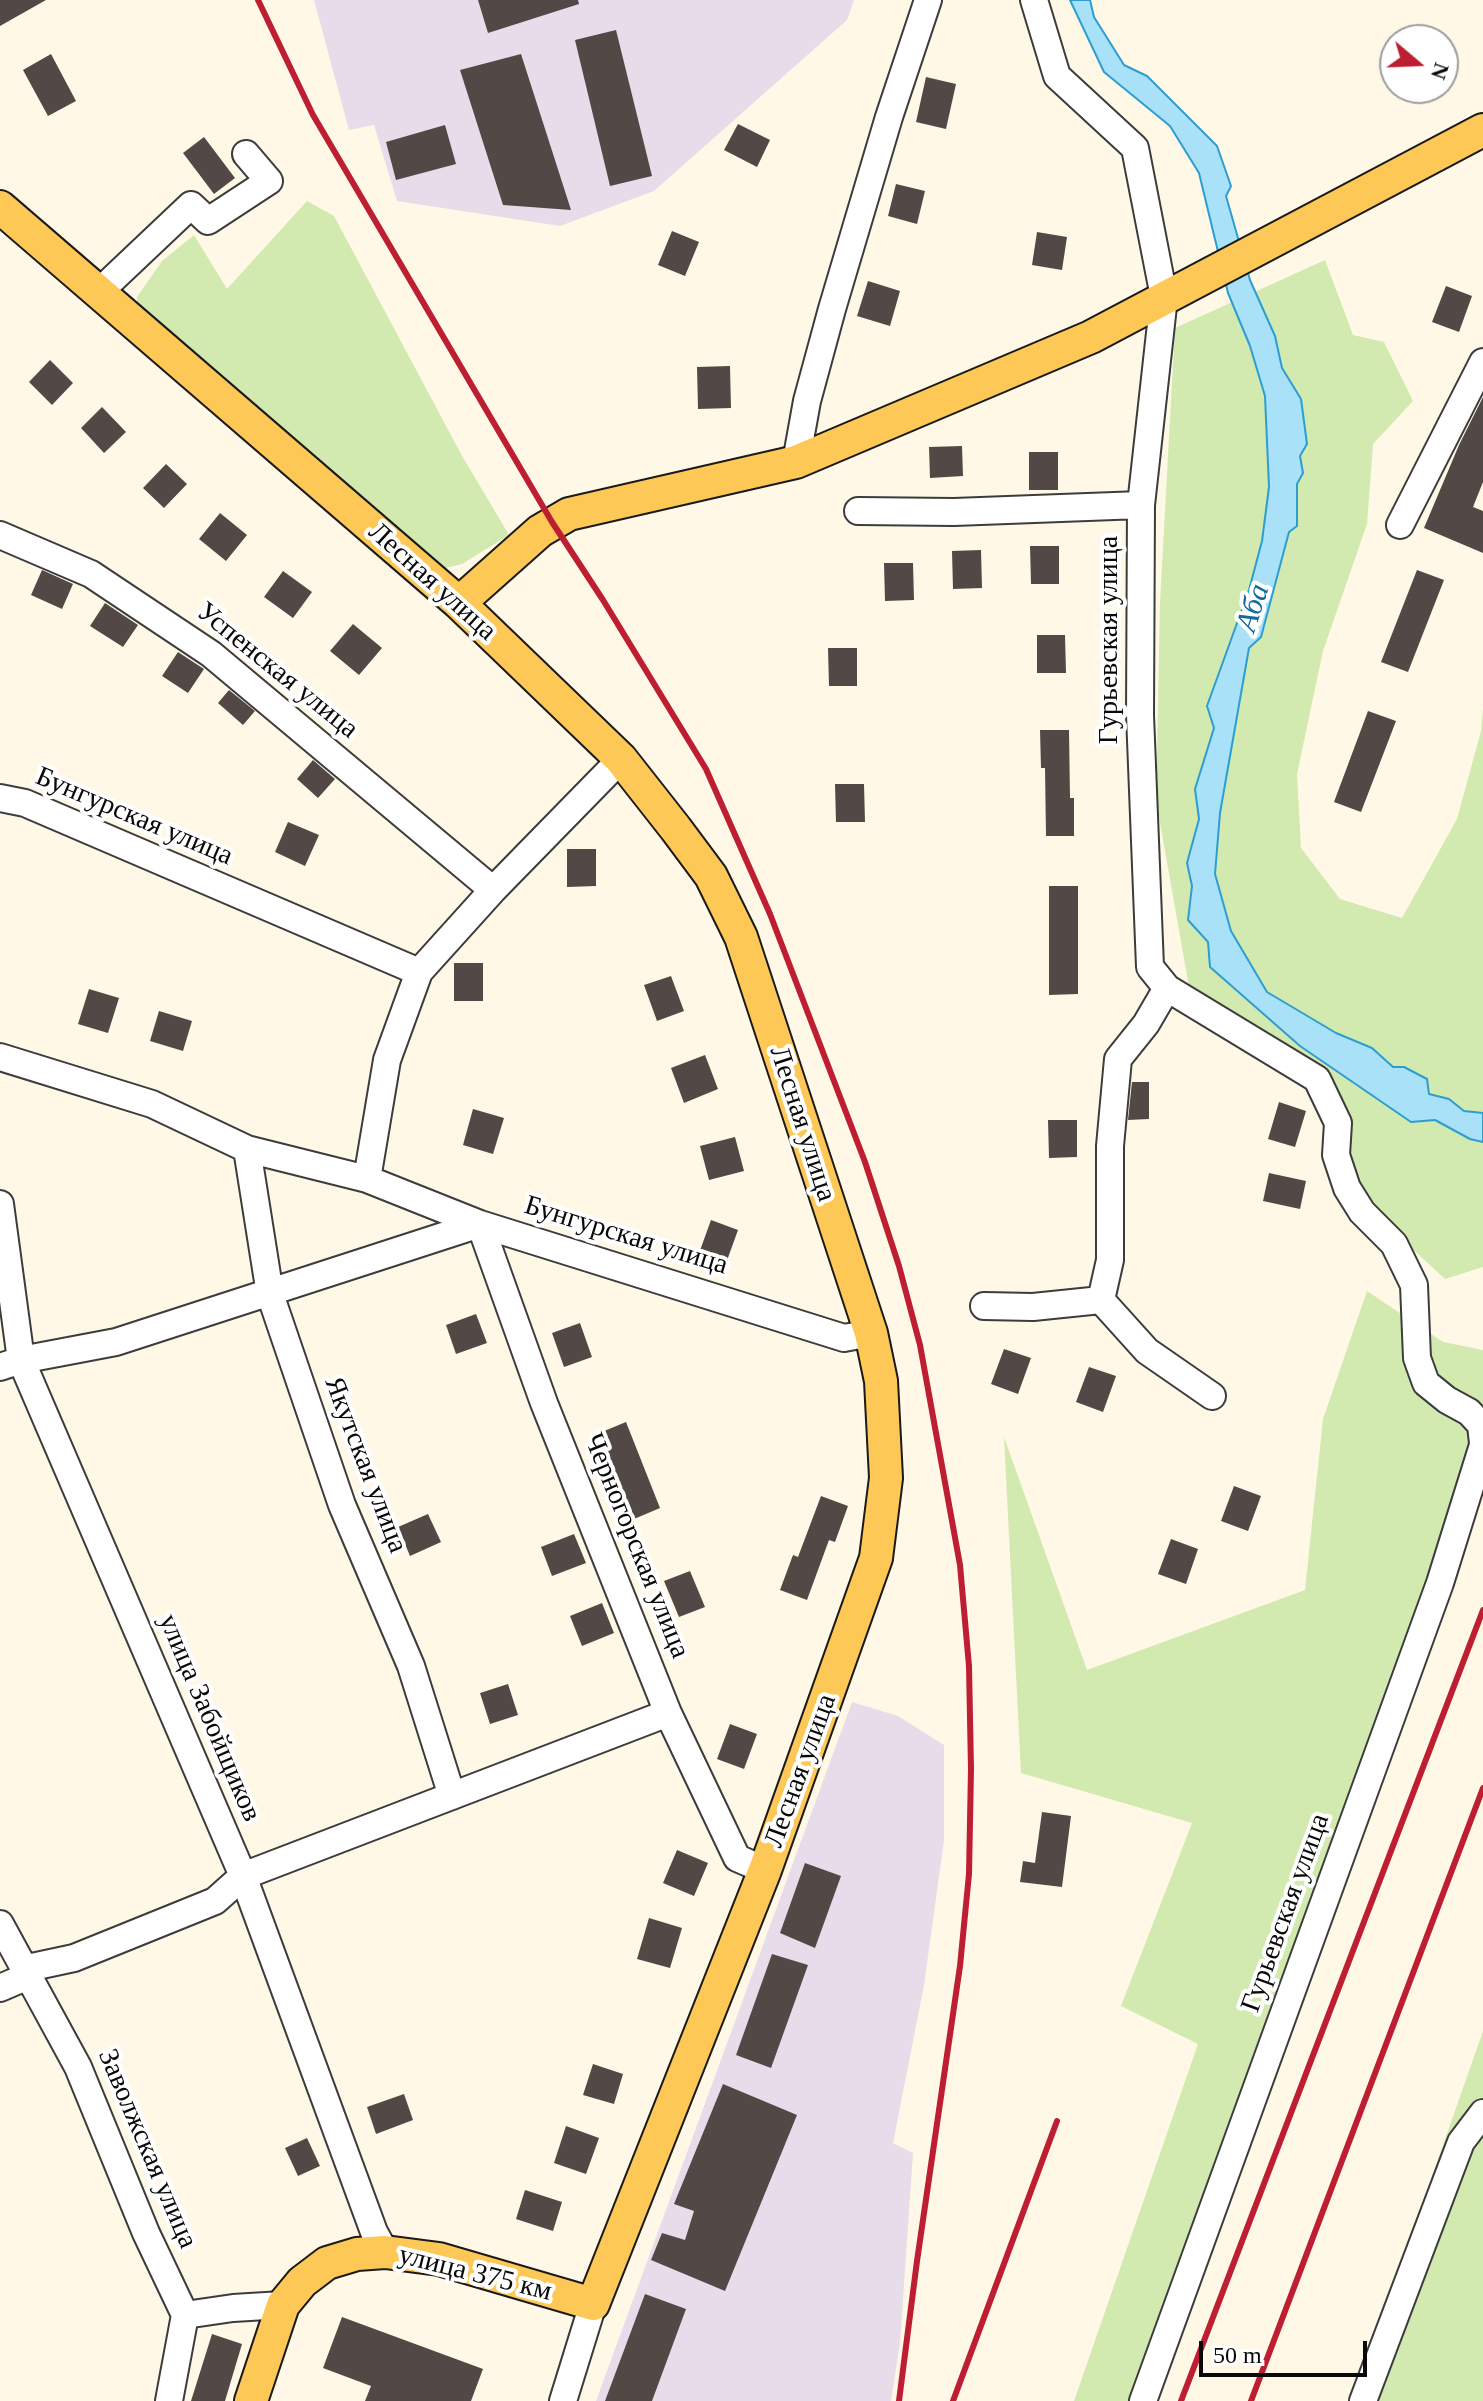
<!DOCTYPE html>
<html>
<head>
<meta charset="utf-8">
<style>
  body { margin:0 }
  #map { position:relative; width:1483px; height:2401px; overflow:hidden; background:#fff8e6; font-family:Georgia,serif }
  canvas { display:block }
  .north { position:absolute; left:1379px; top:24px; width:80px; height:80px; box-sizing:border-box; background:#fff; border:2px solid #9d9d9d; border-radius:50%; rotate:109deg; font-size:22px; font-weight:700; line-height:32px; text-align:center; color:#090909 }
  .north::after { content:''; display:block; margin:auto; width:28px; height:36px; background:#bd1e32; clip-path:polygon(50% 0,100% 100%,50% 72%,0 100%) }
  .scale { position:absolute; left:1199px; top:2341px; width:168px; height:36px; box-sizing:border-box; border:4px solid #090909; border-top:0; padding-left:10px; font-size:24px; line-height:28px; white-space:nowrap; color:#090909; -webkit-text-stroke:6px #fff; paint-order:stroke }
</style>
</head>
<body>
<div id="map">
<canvas width="1483" height="2401"></canvas>
<div class="north">N</div>
<div class="scale">50 m</div>
</div>
<script>
const g = document.querySelector('canvas').getContext('2d');
g.lineJoin = 'round';
function paint(path, color) { g.fillStyle = color; g.fill(path, 'evenodd'); }
const poly = rows => new Path2D(rows.map(r => 'M' + r).join(''));
function stroke(path, color, width, dash) { g.strokeStyle = color; g.lineWidth = width; g.lineCap = dash ? 'butt' : 'round'; g.setLineDash(dash || []); g.stroke(path); }
function write(font, color, halo, rows, align = 'center') {
  g.font = font + ' Georgia,serif'; g.lineWidth = 8; g.setLineDash([]); g.textBaseline = 'middle'; g.strokeStyle = halo; g.fillStyle = color; for (const [text, x, y, turn = 0] of rows) {
    g.save(); g.translate(x, y); g.rotate((+turn || 0) * Math.PI / 180); g.textAlign = isNaN(turn) ? turn : align; if (halo) g.strokeText(text, 0, 0); g.fillText(text, 0, 0); g.restore();
  }
}
paint(poly([
  [314,0,854,0,847,20,654,191,560,226,397,201,374,125,349,130],
  [852,1702,898,1716,944,1745,944,1840,924,1985,893,2143,913,2153,900,2343,891,2401,596,2401]
]), '#e7dcea');
paint(poly([
  [307,201,334,216,461,454,509,535,462,564,437,570,138,323,137,297,162,261,194,235,227,289],
  [1325,260,1353,335,1384,342,1413,401,1373,444,1367,524,1323,651,1297,774,1301,848,1340,899,1402,918,1457,819,1481,731,1483,709,1483,1267,1445,1279,1396,1234,1338,1174,1340,1103,1189,987,1156,800,1160,602,1175,328],
  [1367,1291,1443,1342,1483,1350,1483,1492,1155,2401,1074,2401,1198,2044,1121,2006,1192,1823,1021,1773,1004,1437,1087,1670,1305,1590,1323,1419],
  [1483,2031,1483,2401,1353,2401]
]), '#d2eaaf');
const water = poly([
  [1070,0,1090,0,1094,17,1124,65,1147,76,1217,146,1231,186,1226,196,1250,280,1275,336,1282,368,1301,399,1307,444,1300,456,1303,473,1297,484,1297,526,1289,532,1261,637,1249,648,1220,813,1215,874,1231,931,1267,992,1336,1033,1372,1048,1393,1067,1404,1067,1427,1079,1429,1094,1449,1099,1464,1111,1483,1113,1483,1142,1470,1139,1435,1120,1411,1122,1300,1046,1210,967,1208,942,1188,920,1192,886,1187,863,1199,819,1195,789,1214,728,1207,706,1249,590,1262,541,1269,487,1265,396,1250,346,1228,293,1199,173,1170,126,1104,72,1070,0]
]);
paint(water, '#a9e1f8');
stroke(water, '#2d9dd2', 2);
paint(poly([
  [0,0,46,0,0,26],
  [478,0,578,0,579,4,488,33],
  [616,30,652,176,610,186,575,40],
  [51,54,76,101,48,116,23,70],
  [521,54,571,210,503,205,460,70],
  [926,77,956,84,946,129,916,122],
  [738,124,770,140,757,167,724,150],
  [445,125,456,164,396,180,386,142],
  [204,137,235,178,214,194,183,153],
  [896,184,925,191,917,224,888,216],
  [672,231,699,242,685,276,658,265],
  [1037,232,1067,237,1062,270,1032,265],
  [868,281,900,291,890,326,857,316],
  [1446,286,1472,296,1459,332,1432,322],
  [50,360,73,383,52,405,29,382],
  [730,366,731,408,698,409,697,367],
  [1483,397,1483,482,1473,507,1483,511,1483,553,1424,528,1459,445],
  [102,407,126,432,104,453,81,428],
  [962,446,963,476,930,478,929,447],
  [1029,452,1058,452,1058,490,1029,490],
  [166,464,187,484,164,508,143,488],
  [220,513,247,535,226,561,199,539],
  [1030,546,1059,546,1059,584,1031,584],
  [981,550,982,588,953,589,952,551],
  [884,563,913,563,914,600,885,601],
  [42,570,73,584,62,609,31,595],
  [1417,570,1444,580,1408,672,1381,662],
  [283,571,312,592,293,618,264,597],
  [105,603,138,625,123,647,90,626],
  [353,624,382,648,359,675,330,651],
  [1037,635,1065,635,1066,673,1037,673],
  [828,648,857,648,857,686,829,686],
  [178,652,204,669,188,693,162,676],
  [229,690,255,711,243,725,218,703],
  [1368,711,1396,721,1361,812,1334,802],
  [1040,730,1069,730,1070,798,1074,798,1074,836,1046,836,1045,768,1041,768],
  [313,760,335,779,318,798,297,779],
  [835,784,864,784,865,822,836,822],
  [288,822,319,835,305,866,275,852],
  [567,849,596,849,596,886,567,887],
  [1049,886,1078,886,1078,994,1049,995],
  [454,963,483,963,483,1001,454,1001],
  [671,976,684,1011,657,1021,644,985],
  [89,989,119,998,108,1033,78,1024],
  [159,1011,192,1021,183,1051,150,1041],
  [705,1055,718,1089,684,1103,671,1068],
  [1132,1082,1149,1082,1149,1119,1128,1120],
  [1279,1102,1306,1111,1295,1147,1268,1139],
  [473,1109,504,1118,493,1154,463,1145],
  [1048,1120,1077,1120,1077,1157,1049,1158],
  [735,1137,744,1171,709,1180,700,1146],
  [1269,1173,1306,1181,1300,1209,1263,1201],
  [711,1220,738,1230,725,1266,698,1256],
  [476,1314,487,1343,456,1354,446,1325],
  [580,1323,592,1357,564,1367,552,1333],
  [1004,1349,1031,1358,1018,1394,991,1384],
  [1089,1367,1116,1376,1103,1412,1076,1402],
  [626,1422,660,1508,627,1522,617,1496,621,1495,597,1434],
  [1234,1486,1261,1496,1248,1531,1221,1521],
  [821,1496,848,1506,835,1542,829,1540,807,1600,780,1590,793,1555,798,1557],
  [428,1514,441,1542,410,1556,398,1527],
  [574,1534,586,1563,552,1576,541,1547],
  [1171,1539,1198,1549,1186,1584,1158,1574],
  [690,1571,705,1607,679,1617,664,1581],
  [602,1603,614,1633,582,1646,570,1616],
  [508,1684,518,1715,490,1724,480,1693],
  [730,1724,757,1734,744,1769,717,1759],
  [1042,1812,1071,1816,1062,1887,1020,1882,1023,1861,1035,1863],
  [677,1850,708,1863,694,1896,663,1883],
  [805,1863,841,1876,815,1948,780,1933],
  [649,1918,682,1928,670,1968,637,1959],
  [772,1954,808,1965,771,2068,736,2055],
  [593,2064,623,2074,614,2104,583,2095],
  [723,2084,797,2115,725,2291,651,2260,662,2233,685,2240,694,2211,674,2204],
  [404,2094,413,2120,376,2134,367,2107],
  [566,2126,599,2138,586,2174,554,2163],
  [307,2138,320,2166,298,2176,285,2148],
  [525,2190,562,2202,553,2231,516,2219],
  [645,2294,686,2309,652,2401,605,2401],
  [342,2317,483,2369,471,2401,365,2401,371,2386,323,2368],
  [212,2334,242,2344,225,2401,191,2401]
]), '#524946');
const minor = poly([
  [1034,0,1057,76,1135,148,1164,297,1141,505,1140,715,1150,967,1167,988,1146,1024,1118,1059,1110,1146,1110,1260,1101,1300],
  [99,292,191,205,208,221,269,181,246,154],
  [796,462,807,401,832,309,889,117,928,0],
  [858,511,954,512,1141,505],
  [1400,525,1483,362],
  [0,535,91,574,211,654,493,890],
  [0,798,25,803,419,972],
  [1167,988,1317,1079,1338,1123,1336,1155,1347,1188,1362,1212,1394,1244,1414,1285,1417,1358,1426,1383,1447,1400,1469,1412,1481,1425,1483,1443],
  [0,1057,152,1104,247,1149,367,1179,480,1224,844,1338,871,1333],
  [247,1149,270,1294,342,1505,411,1666,452,1796],
  [367,1179,387,1060,419,972,493,890,621,759],
  [0,1204,21,1360,243,1876,374,2232,385,2252],
  [984,1306,1033,1307,1101,1300,1147,1351,1212,1396],
  [0,1367,21,1360,116,1342,480,1224,544,1403,668,1713,737,1858,765,1870],
  [0,1924,78,2067,146,2233,185,2315,233,2308,283,2305],
  [0,1988,28,1976,32,1967,74,1958,215,1901,243,1876,668,1713],
  [169,2401,185,2315],
  [563,2401,593,2304],
  [1143,2401,1440,1583,1483,1445],
  [1363,2401,1461,2142,1483,2113]
]);
const major = poly([
  [0,207,459,603,621,759,676,829,711,876,741,937,871,1333,881,1381,886,1478,876,1558,765,1870,593,2304,439,2259,385,2252,357,2254,327,2263,302,2282,283,2305,251,2401],
  [459,603,540,531,569,514,796,462,1091,337,1483,130]
]);
stroke(minor, '#3c3c3c', 30);
stroke(major, '#1a1a1a', 36);
stroke(minor, '#fff', 26);
stroke(major, '#fec856', 32);
stroke(poly([
  [258,0,313,115,353,183,552,522,603,600,706,769,770,914,865,1162,899,1266,920,1345,960,1565,969,1666,971,1769,969,1874,960,1966,917,2261,899,2401],
  [953,2401,1057,2121],
  [1181,2401,1483,1610],
  [1251,2401,1483,1788]
]), '#bd1e32', 6);
write('28px', '#090909', '#fff', [
  ["Лесная улица",432,582,42],
  ["Гурьевская улица",1110,640,-90],
  ["Успенская улица",277,671,39],
  ["Бунгурская улица",134,817,23],
  ["Лесная улица",802,1124,72],
  ["Бунгурская улица",626,1236,17],
  ["Якутская улица",365,1465,69],
  ["Черногорская улица",636,1546,68],
  ["улица Забойщиков",209,1718,67],
  ["Лесная улица",801,1771,-70],
  ["Гурьевская улица",1286,1913,-70],
  ["Заволжская улица",147,2149,67],
  ["улица 375 км",475,2274,14]
]);
write('italic 30px', '#106b9e', '#fff', [
  ["Аба",1254,608,-72]
]);
</script>
</body>
</html>
